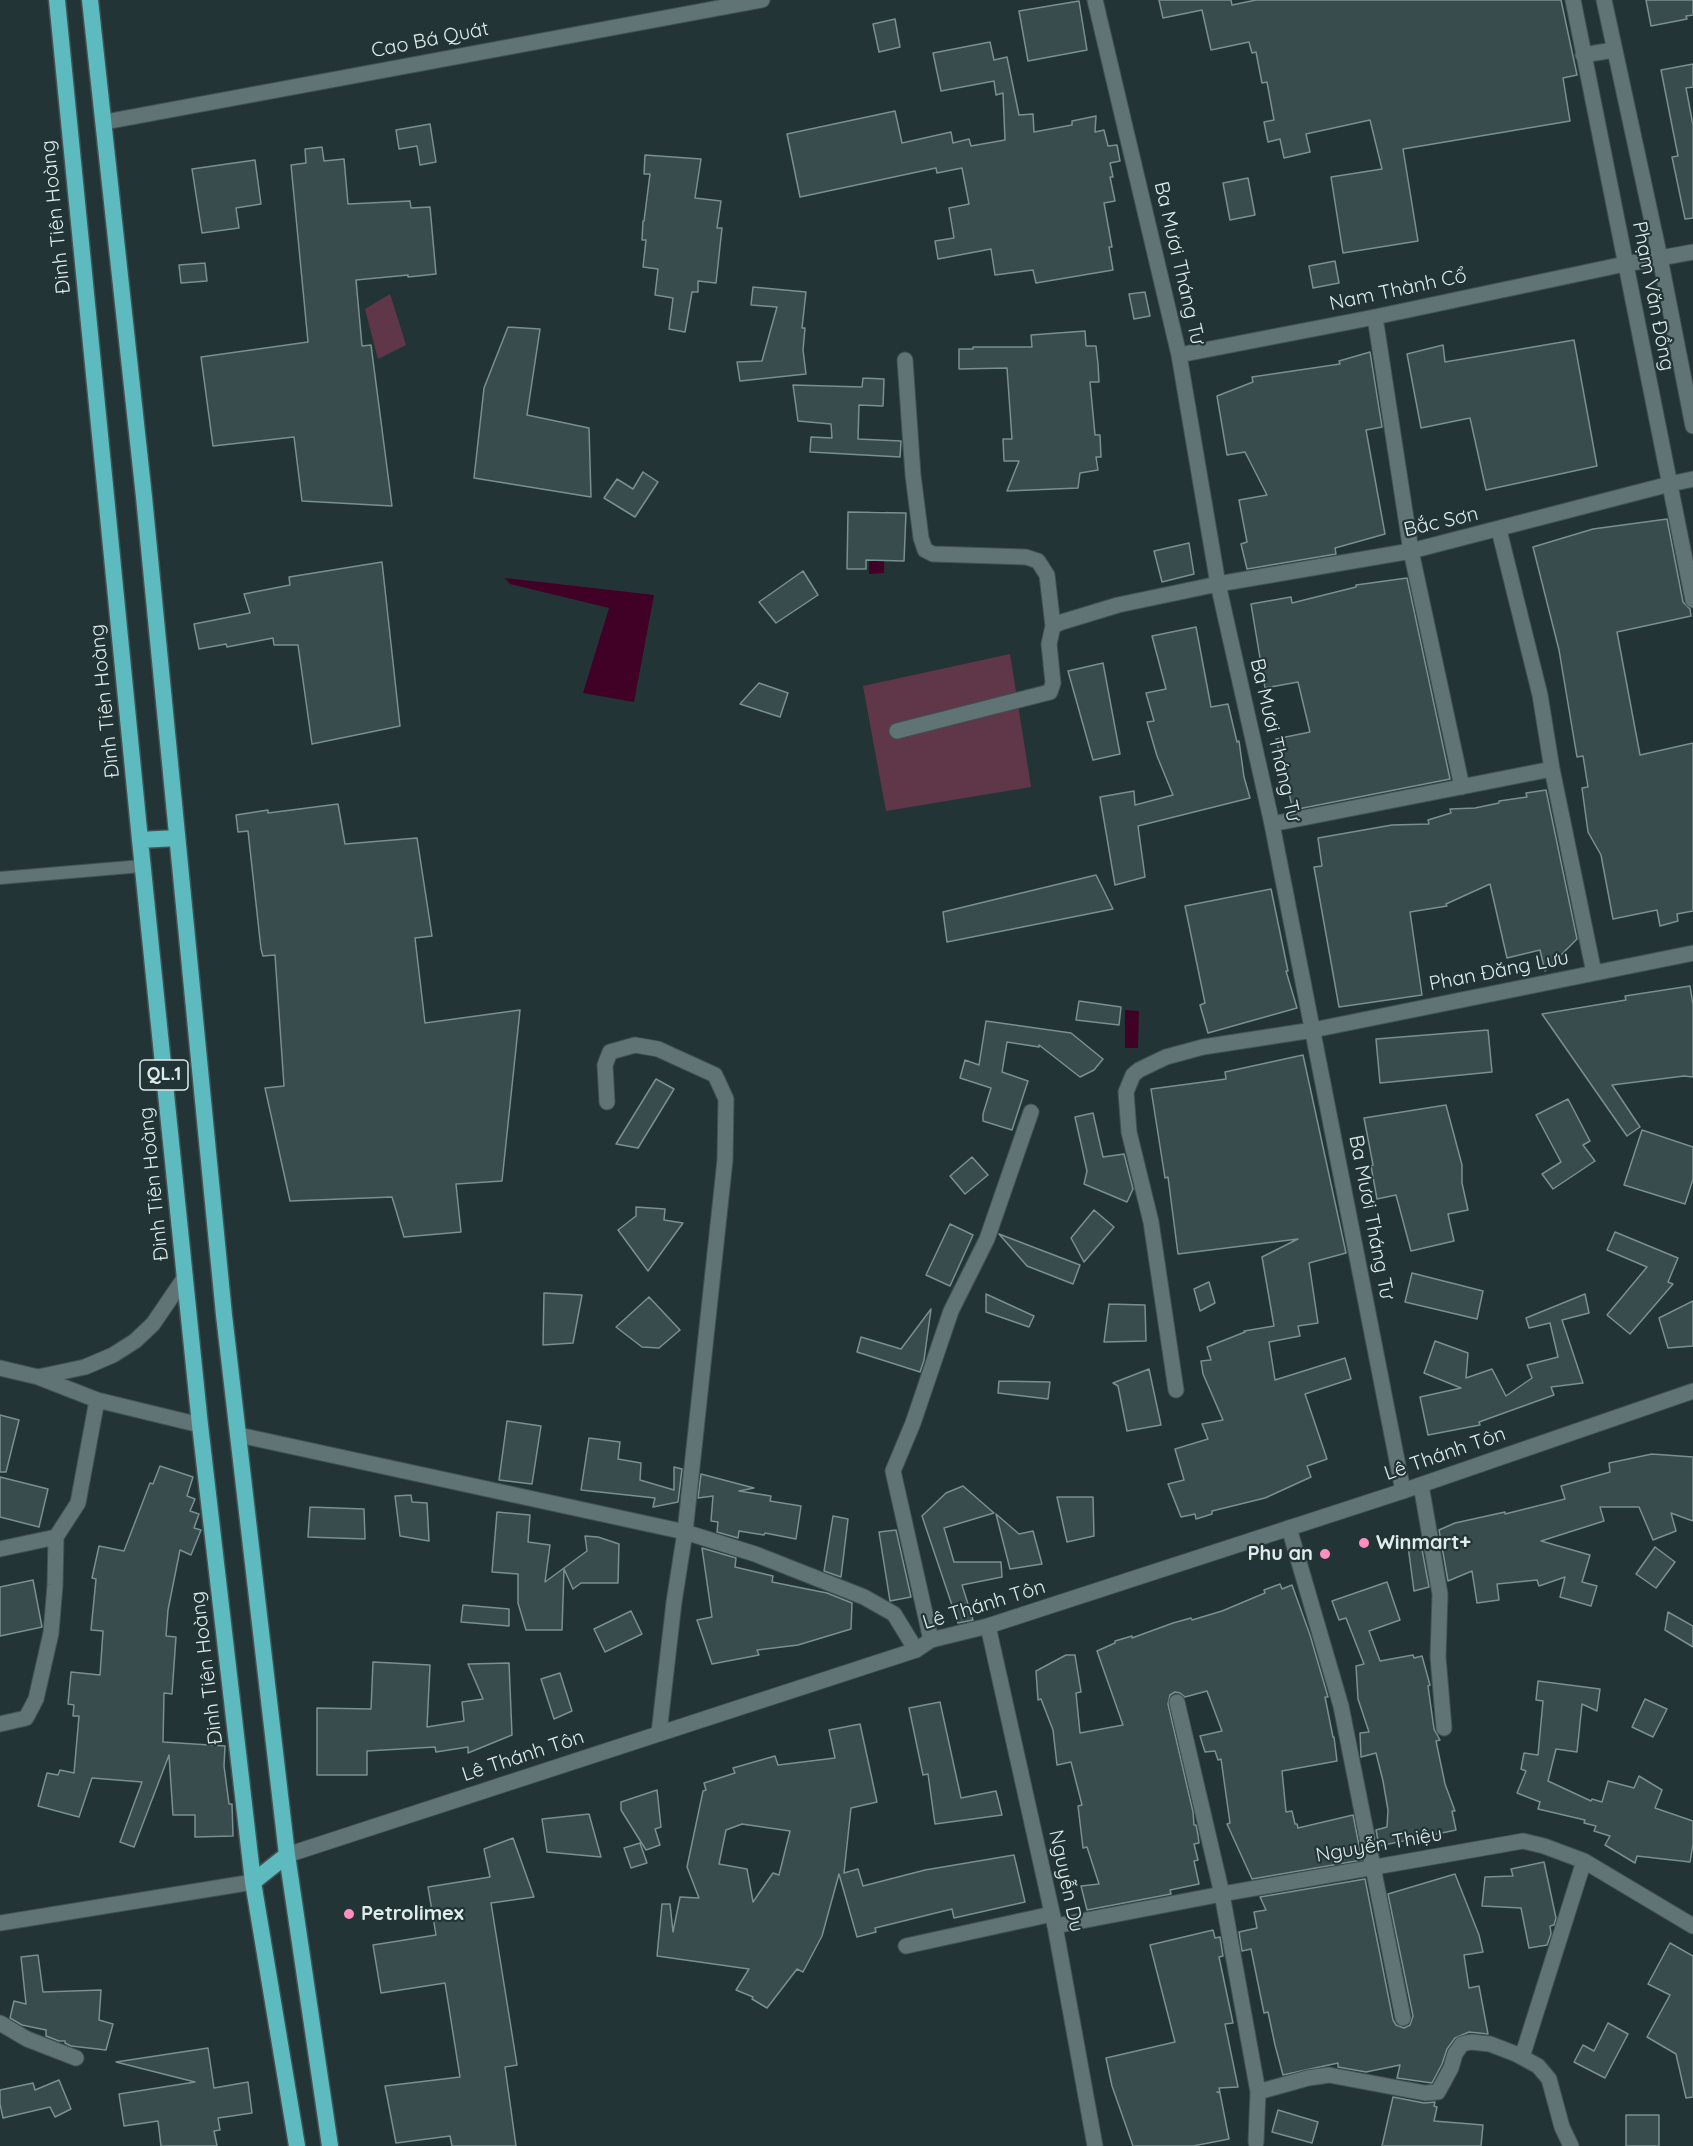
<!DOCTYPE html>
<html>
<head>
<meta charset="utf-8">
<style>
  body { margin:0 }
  canvas { display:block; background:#223435 }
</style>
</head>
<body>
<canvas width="1693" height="2146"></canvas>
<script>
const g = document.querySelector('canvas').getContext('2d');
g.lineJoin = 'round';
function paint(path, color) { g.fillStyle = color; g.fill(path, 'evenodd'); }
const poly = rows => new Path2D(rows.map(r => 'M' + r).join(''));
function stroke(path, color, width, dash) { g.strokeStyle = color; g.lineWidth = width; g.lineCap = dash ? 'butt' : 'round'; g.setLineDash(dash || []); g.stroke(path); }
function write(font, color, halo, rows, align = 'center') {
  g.font = font + ' Quicksand,sans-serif'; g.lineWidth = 4.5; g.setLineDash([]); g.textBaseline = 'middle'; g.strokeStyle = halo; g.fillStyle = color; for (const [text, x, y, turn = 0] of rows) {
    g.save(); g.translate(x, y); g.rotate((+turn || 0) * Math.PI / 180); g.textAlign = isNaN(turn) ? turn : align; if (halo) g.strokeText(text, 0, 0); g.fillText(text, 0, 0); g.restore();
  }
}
paint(poly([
  [390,294,406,345,378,359,365,309],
  [1010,654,1031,787,886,811,863,686]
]), '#5f3748');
paint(poly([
  [870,511,885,511,884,573,869,574],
  [505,578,654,595,634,702,583,693,609,608,510,584],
  [1125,1010,1139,1011,1138,1048,1125,1048]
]), '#410126');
const building = poly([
  [1159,0,1231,0,1232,5,1256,0,1561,0,1577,75,1563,78,1570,121,1403,149,1418,241,1343,253,1331,177,1382,169,1370,120,1306,134,1310,152,1284,158,1280,139,1268,142,1264,122,1274,120,1267,82,1262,83,1256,52,1252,53,1249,42,1211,50,1202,10,1163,18,1159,0],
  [1646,0,1693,0,1693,15,1686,16,1687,19,1651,26,1646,0],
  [1079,1,1087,50,1028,61,1019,11,1079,1],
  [895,19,900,47,879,52,873,24,895,19],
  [990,42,994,60,1007,57,1019,115,1033,114,1034,132,1072,125,1072,121,1096,116,1095,132,1104,130,1108,146,1117,145,1120,161,1110,163,1113,177,1110,177,1115,201,1104,203,1112,247,1109,247,1113,270,1036,283,1033,270,995,275,991,249,938,259,935,241,954,238,949,208,969,204,962,168,937,173,936,168,800,197,787,134,895,111,902,143,951,132,953,143,969,139,971,146,1005,140,1003,93,996,95,994,81,941,91,933,53,990,42],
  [1693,64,1693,87,1686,88,1693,125,1693,218,1685,219,1672,157,1678,156,1661,70,1693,64],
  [430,124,436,162,420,165,417,146,399,149,396,130,430,124],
  [322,147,324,161,344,159,348,204,410,201,411,208,430,207,436,274,408,277,408,275,356,280,362,346,371,345,392,506,302,501,294,437,213,446,201,357,308,342,291,165,306,163,305,149,322,147],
  [645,155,701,159,695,198,721,201,717,228,722,228,716,283,698,281,698,292,692,292,685,332,669,329,673,298,655,295,658,269,643,267,646,240,642,240,643,221,644,221,650,174,644,174,645,155],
  [255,160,261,204,236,208,239,228,202,233,192,169,255,160],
  [1248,178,1255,215,1230,220,1223,183,1248,178],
  [1335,261,1339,283,1313,288,1309,266,1335,261],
  [205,263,207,281,181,283,179,265,205,263],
  [753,287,806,292,802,328,805,328,803,350,806,374,740,381,737,362,762,361,777,307,751,305,753,287],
  [1145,292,1150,316,1134,319,1129,294,1145,292],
  [508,327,540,329,527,415,589,428,591,497,474,478,484,388,508,327],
  [1085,331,1086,346,1096,346,1098,364,1099,382,1090,382,1095,435,1100,435,1101,457,1096,457,1098,470,1080,473,1078,488,1007,491,1019,461,1004,461,1003,439,1012,439,1007,368,959,369,959,349,973,349,973,347,1032,347,1031,335,1085,331],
  [1574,340,1597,466,1486,490,1470,418,1421,428,1407,354,1443,345,1445,362,1574,340],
  [1370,352,1382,427,1366,430,1385,534,1335,548,1336,554,1247,569,1241,544,1247,542,1239,500,1267,495,1245,452,1227,455,1217,396,1253,382,1252,377,1340,364,1339,361,1370,352],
  [863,378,884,379,883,406,859,405,858,439,901,441,900,457,810,452,811,437,832,438,831,424,798,421,793,385,862,387,863,378],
  [643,472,658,482,635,517,604,498,617,479,633,489,643,472],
  [848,512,906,513,904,561,866,560,866,569,847,569,848,512],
  [1667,519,1683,602,1690,609,1691,616,1617,632,1640,755,1693,743,1693,911,1677,914,1678,921,1660,926,1657,910,1613,919,1601,855,1588,832,1582,788,1588,787,1583,756,1577,757,1559,650,1533,547,1593,529,1667,519],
  [1189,543,1194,574,1162,582,1154,551,1189,543],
  [382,562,400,726,312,744,298,645,274,645,273,638,227,647,226,644,199,649,194,624,250,613,244,594,290,585,289,577,382,562],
  [803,571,818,595,776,623,759,602,803,571],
  [1407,578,1450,779,1293,810,1276,739,1310,732,1298,682,1265,688,1251,604,1291,597,1292,603,1356,587,1356,585,1407,578],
  [1196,627,1211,707,1228,704,1237,742,1239,741,1244,777,1250,798,1138,826,1145,877,1115,885,1100,797,1134,791,1135,805,1173,795,1157,756,1147,722,1154,721,1146,693,1166,689,1152,636,1196,627],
  [1103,663,1120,754,1093,760,1068,671,1103,663],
  [759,683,788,693,780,717,740,704,759,683],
  [1546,790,1577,939,1545,971,1540,950,1507,958,1490,884,1446,904,1447,906,1410,912,1422,995,1339,1007,1314,867,1322,866,1318,838,1392,825,1429,824,1428,820,1451,813,1450,809,1475,808,1499,803,1499,801,1527,797,1526,793,1546,790],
  [338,804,345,844,417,838,432,936,415,938,425,1023,520,1010,502,1181,456,1184,461,1232,404,1237,392,1197,290,1201,265,1088,284,1086,275,955,263,956,261,949,248,831,238,832,236,815,268,810,268,813,338,804],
  [1096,875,1113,909,947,942,943,912,1096,875],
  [1271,889,1288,971,1286,971,1297,1008,1208,1033,1200,1005,1205,1003,1185,906,1271,889],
  [1690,986,1693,1005,1693,1077,1684,1076,1612,1085,1640,1127,1627,1136,1542,1014,1626,1000,1625,996,1690,986],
  [1079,1001,1121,1007,1119,1025,1076,1020,1079,1001],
  [986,1021,1071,1033,1103,1059,1094,1070,1080,1077,1039,1045,1039,1047,1007,1042,1002,1072,1028,1081,1012,1130,983,1121,983,1114,991,1088,960,1078,965,1060,979,1065,986,1021],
  [1488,1030,1492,1072,1380,1083,1376,1039,1488,1030],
  [1303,1055,1346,1253,1309,1263,1318,1323,1298,1326,1300,1336,1269,1342,1275,1380,1345,1358,1351,1379,1305,1394,1327,1459,1307,1466,1311,1477,1265,1498,1212,1511,1212,1514,1196,1519,1195,1514,1181,1517,1168,1484,1184,1480,1175,1449,1208,1439,1202,1424,1223,1420,1203,1374,1201,1361,1211,1360,1207,1347,1245,1332,1244,1331,1274,1326,1262,1257,1298,1239,1178,1254,1168,1177,1165,1178,1151,1089,1226,1079,1225,1072,1303,1055],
  [656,1079,674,1089,638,1148,616,1144,656,1079],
  [1568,1099,1590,1141,1583,1145,1595,1161,1553,1189,1542,1174,1561,1162,1536,1115,1568,1099],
  [1446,1105,1462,1165,1462,1183,1468,1210,1448,1214,1454,1241,1411,1251,1396,1195,1377,1199,1371,1166,1373,1165,1364,1118,1446,1105],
  [1093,1113,1103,1157,1124,1154,1133,1189,1127,1202,1084,1184,1087,1171,1075,1117,1093,1113],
  [1642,1130,1693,1147,1693,1179,1685,1204,1624,1185,1642,1130],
  [972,1157,988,1175,965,1194,950,1176,972,1157],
  [636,1207,665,1209,664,1220,683,1223,648,1271,618,1230,636,1216,636,1207],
  [1094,1210,1114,1227,1084,1262,1071,1238,1094,1210],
  [950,1224,973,1235,950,1286,926,1275,950,1224],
  [1615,1232,1678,1258,1668,1282,1673,1284,1630,1334,1607,1315,1647,1267,1607,1250,1615,1232],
  [999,1234,1080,1265,1073,1284,1027,1266,999,1234],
  [1412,1273,1483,1291,1477,1319,1405,1302,1412,1273],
  [1209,1282,1215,1303,1200,1311,1194,1289,1209,1282],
  [544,1293,582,1295,573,1343,543,1345,544,1293],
  [986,1294,1034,1316,1029,1327,986,1312,986,1294],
  [1585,1294,1589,1313,1562,1320,1583,1383,1551,1387,1554,1395,1479,1422,1480,1425,1428,1435,1420,1397,1461,1388,1424,1373,1435,1341,1468,1353,1466,1378,1492,1369,1506,1396,1532,1378,1527,1365,1558,1357,1550,1323,1529,1328,1526,1318,1585,1294],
  [649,1297,680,1330,659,1348,642,1347,616,1327,649,1297],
  [1693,1301,1693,1346,1668,1348,1659,1318,1693,1301],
  [1109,1304,1145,1305,1146,1341,1104,1342,1109,1304],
  [931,1309,924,1360,920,1372,857,1352,861,1337,901,1349,931,1309],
  [1149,1369,1161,1425,1127,1431,1118,1386,1113,1383,1149,1369],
  [999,1381,1050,1382,1048,1399,998,1393,999,1381],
  [0,1415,19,1420,6,1472,0,1472,0,1415],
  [507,1421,541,1426,532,1484,499,1480,507,1421],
  [589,1438,620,1442,618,1459,641,1463,640,1480,674,1490,674,1467,682,1469,678,1502,653,1507,655,1498,581,1490,589,1438],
  [1652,1454,1693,1457,1693,1521,1671,1513,1676,1531,1653,1540,1639,1507,1600,1507,1604,1521,1541,1541,1590,1555,1582,1582,1597,1586,1591,1606,1560,1597,1565,1577,1539,1586,1537,1580,1497,1584,1499,1600,1477,1603,1472,1571,1448,1581,1439,1530,1455,1523,1505,1512,1505,1514,1565,1499,1561,1486,1610,1472,1609,1463,1652,1454],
  [160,1466,193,1477,187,1496,195,1499,190,1511,199,1514,194,1528,201,1530,191,1555,180,1550,168,1610,166,1636,176,1637,172,1694,164,1693,163,1742,225,1746,224,1766,229,1804,232,1804,233,1836,195,1837,195,1815,173,1815,169,1755,134,1847,120,1842,142,1782,92,1778,79,1817,38,1806,47,1773,58,1775,60,1770,74,1773,79,1716,73,1716,74,1705,68,1704,71,1672,100,1675,103,1631,91,1630,96,1579,92,1578,99,1546,124,1551,150,1483,153,1484,160,1466],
  [701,1474,754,1488,739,1491,771,1496,770,1501,801,1506,796,1539,765,1533,764,1535,739,1531,738,1538,717,1532,718,1522,711,1521,713,1496,698,1498,701,1474],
  [0,1477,48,1489,39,1527,0,1517,0,1477],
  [963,1486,994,1513,944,1528,954,1562,1001,1562,1002,1577,962,1585,973,1620,958,1623,922,1516,946,1493,963,1486],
  [411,1495,412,1502,427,1503,429,1541,400,1536,395,1496,411,1495],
  [1057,1497,1093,1497,1094,1536,1067,1542,1057,1497],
  [310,1507,364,1509,365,1539,308,1537,310,1507],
  [497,1512,530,1515,528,1542,550,1545,545,1582,587,1551,585,1536,598,1537,619,1544,618,1583,581,1583,573,1589,564,1569,562,1630,526,1630,518,1603,518,1574,492,1572,497,1512],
  [996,1514,1019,1534,1033,1531,1042,1564,1010,1569,996,1514],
  [833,1516,848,1519,841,1577,824,1571,833,1516],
  [896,1530,911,1597,890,1601,879,1532,896,1530],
  [1421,1544,1429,1587,1414,1591,1408,1546,1421,1544],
  [1655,1547,1675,1562,1656,1588,1636,1574,1655,1547],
  [702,1548,736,1558,735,1567,773,1576,772,1582,827,1593,852,1603,851,1629,798,1645,757,1650,759,1655,712,1664,697,1620,712,1617,702,1548],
  [33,1580,42,1627,0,1636,0,1587,33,1580],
  [1387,1582,1400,1620,1369,1631,1380,1661,1413,1655,1414,1658,1422,1656,1430,1685,1428,1686,1434,1729,1440,1740,1436,1741,1445,1784,1455,1811,1452,1811,1456,1830,1379,1846,1376,1830,1387,1827,1388,1810,1383,1781,1376,1753,1361,1757,1360,1733,1369,1732,1358,1699,1356,1666,1364,1664,1346,1618,1339,1620,1332,1601,1387,1582],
  [1280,1584,1282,1589,1292,1585,1310,1635,1328,1697,1325,1697,1333,1737,1334,1737,1337,1761,1282,1771,1286,1812,1292,1811,1295,1824,1297,1824,1298,1828,1353,1815,1362,1860,1252,1879,1227,1824,1230,1823,1221,1759,1218,1760,1215,1751,1205,1752,1200,1736,1222,1731,1207,1691,1185,1697,1180,1693,1175,1692,1170,1695,1168,1704,1193,1812,1194,1825,1196,1825,1198,1835,1199,1843,1194,1844,1198,1860,1194,1861,1199,1884,1170,1890,1171,1894,1087,1910,1081,1886,1099,1884,1087,1847,1083,1848,1078,1806,1082,1805,1071,1762,1057,1765,1053,1730,1041,1699,1038,1700,1036,1671,1066,1655,1075,1655,1081,1692,1076,1693,1080,1733,1123,1725,1097,1651,1115,1643,1115,1641,1132,1636,1132,1638,1173,1623,1191,1618,1192,1620,1222,1611,1265,1593,1264,1590,1280,1584],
  [463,1605,509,1609,509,1626,461,1622,463,1605],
  [631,1611,642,1634,605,1652,594,1629,631,1611],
  [1668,1612,1693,1626,1693,1647,1665,1630,1668,1612],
  [373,1662,430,1665,427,1727,464,1721,462,1702,483,1699,468,1664,509,1663,512,1735,468,1753,468,1747,436,1752,435,1747,367,1751,367,1775,317,1775,317,1708,371,1709,373,1662],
  [560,1673,572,1711,554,1719,541,1679,560,1673],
  [1538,1681,1600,1689,1597,1711,1582,1704,1577,1752,1556,1749,1548,1781,1591,1801,1592,1799,1602,1802,1608,1781,1634,1788,1639,1776,1662,1790,1655,1808,1693,1821,1693,1844,1690,1862,1637,1856,1635,1863,1605,1845,1610,1836,1594,1831,1596,1826,1584,1823,1585,1820,1538,1809,1540,1802,1517,1793,1526,1771,1521,1769,1524,1753,1538,1755,1543,1701,1536,1700,1538,1681],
  [1645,1699,1667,1709,1653,1737,1632,1727,1645,1699],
  [940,1702,961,1798,996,1791,1002,1815,935,1824,928,1774,923,1775,909,1708,940,1702],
  [860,1724,877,1802,851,1808,844,1873,858,1869,863,1886,925,1870,1014,1855,1025,1902,954,1918,952,1909,875,1928,876,1932,857,1937,839,1874,822,1936,803,1972,797,1969,767,2008,752,1999,753,1997,736,1990,749,1969,657,1956,662,1904,670,1904,673,1932,680,1897,699,1898,687,1867,703,1791,706,1790,704,1783,735,1773,733,1768,775,1756,778,1765,835,1758,829,1730,860,1724],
  [742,1824,790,1831,779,1875,773,1873,753,1902,747,1869,719,1864,726,1830,742,1824],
  [657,1790,661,1827,655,1829,660,1845,646,1850,621,1810,621,1802,657,1790],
  [589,1814,601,1857,547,1852,542,1819,589,1814],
  [513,1838,534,1897,491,1903,517,2065,505,2067,516,2146,452,2146,450,2136,396,2143,385,2086,460,2077,445,1983,381,1993,373,1945,436,1935,428,1887,490,1877,484,1849,513,1838],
  [640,1843,647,1863,631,1868,624,1848,640,1843],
  [1544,1862,1556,1918,1554,1925,1550,1926,1551,1934,1547,1945,1529,1948,1521,1908,1482,1906,1485,1877,1513,1876,1511,1869,1544,1862],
  [1455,1874,1479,1935,1483,1952,1464,1955,1469,1988,1479,1986,1488,2034,1469,2032,1455,2038,1447,2049,1442,2064,1432,2083,1397,2078,1400,2065,1366,2072,1338,2067,1338,2063,1283,2075,1275,2045,1268,2012,1264,2013,1251,1949,1242,1951,1239,1932,1257,1928,1254,1912,1266,1910,1260,1897,1365,1879,1393,2020,1396,2025,1404,2028,1410,2025,1413,2016,1388,1894,1455,1874],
  [1213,1930,1215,1938,1220,1937,1223,1956,1219,1957,1233,2023,1225,2024,1238,2087,1219,2088,1220,2092,1217,2092,1220,2093,1229,2139,1193,2146,1133,2146,1112,2086,1106,2058,1175,2042,1150,1945,1213,1930],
  [1670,1943,1693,1956,1693,2097,1686,2098,1676,2054,1647,2037,1670,1995,1648,1984,1670,1943],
  [38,1955,43,1992,101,1990,99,2020,113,2024,106,2050,71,2046,65,2043,65,2041,59,2041,46,2036,46,2030,22,2025,10,2018,14,2001,26,2004,21,1957,38,1955],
  [1608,2023,1628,2034,1605,2078,1574,2062,1583,2045,1594,2051,1608,2023],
  [208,2048,214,2088,248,2082,252,2113,218,2118,220,2130,214,2131,217,2146,161,2146,158,2121,124,2126,119,2094,195,2082,116,2062,208,2048],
  [59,2080,71,2109,55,2117,50,2107,3,2118,0,2104,0,2090,33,2083,35,2090,59,2080],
  [1393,2097,1424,2103,1435,2102,1434,2106,1437,2107,1434,2121,1483,2125,1481,2146,1382,2146,1393,2097],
  [1278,2110,1318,2122,1312,2143,1272,2132,1278,2110],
  [1626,2115,1659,2115,1659,2146,1626,2146,1626,2115]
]);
paint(building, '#394c4d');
stroke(building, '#7a8f90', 1.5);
const service = poly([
  [0,878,142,866]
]);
const minor = poly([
  [1095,0,1179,355,1218,584,1272,824,1403,1491],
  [1660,258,1693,252],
  [1375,317,1411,551,1462,787],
  [1179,355,1375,317,1625,264],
  [905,360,913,475,921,538,925,550,933,554,1026,557,1038,561,1047,575,1053,626],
  [1499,530,1540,695,1552,769,1594,973],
  [897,731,1050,692,1053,683,1049,644,1053,626,1062,622,1118,605,1218,584,1411,551,1670,484],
  [1272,824,1552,769],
  [607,1102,605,1065,610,1052,635,1045,658,1049,715,1075,726,1099,725,1160,685,1532,674,1602,659,1733],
  [0,1368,38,1377,97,1400,200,1425],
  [38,1377,85,1367,113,1355,135,1341,153,1324,185,1277],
  [1176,1390,1151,1222,1129,1132,1126,1092,1133,1075,1139,1070,1166,1057,1203,1047,1313,1030,1693,953],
  [239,1435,685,1532,755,1554,864,1597,894,1614,916,1650],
  [1421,1485,1440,1594,1438,1657,1444,1728],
  [1289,1528,1341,1706,1403,2018],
  [0,1549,56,1537,78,1503,97,1400],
  [931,1640,893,1471,913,1423,951,1311,987,1239,1031,1112],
  [1177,1702,1222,1894,1258,2092,1256,2142],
  [0,1724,26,1718,36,1699,51,1633,55,1585,56,1537],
  [0,1923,253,1882],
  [1055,1926,1222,1894,1523,1841,1544,1846,1584,1861,1693,1926],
  [906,1946,1052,1914],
  [0,2023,27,2039,76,2058],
  [1522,2057,1584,1861],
  [1258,2092,1308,2078,1329,2075,1425,2093,1438,2092,1451,2068,1455,2054,1462,2044,1471,2042,1490,2044,1516,2054,1538,2066,1549,2079,1562,2127,1571,2146]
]);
const tertiary = poly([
  [1573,0,1693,600],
  [1604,0,1660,258,1693,426],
  [1583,55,1614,50],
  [105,122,762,0],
  [1625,264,1660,258],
  [1670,484,1693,479],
  [988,1626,1055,1926,1095,2146]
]);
const secondary = poly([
  [287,1855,916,1650,931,1640,988,1626,1403,1491,1693,1391]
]);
const trunk = poly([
  [57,0,140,840,200,1425,253,1882,297,2146],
  [90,0,144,497,224,1315,287,1855,330,2146],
  [140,840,177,838],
  [253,1882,287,1855]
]);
stroke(service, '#425253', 14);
stroke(minor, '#425253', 17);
stroke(tertiary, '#425253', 17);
stroke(secondary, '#425253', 17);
stroke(trunk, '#425253', 19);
stroke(service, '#607475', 12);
stroke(minor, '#607475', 15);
stroke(tertiary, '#607475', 15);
stroke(secondary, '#607475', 15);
stroke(trunk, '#5dbbc0', 16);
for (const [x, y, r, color] of [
  [1364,1543,6,"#fd8ec0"],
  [1325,1554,6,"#fd8ec0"],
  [349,1914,6,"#fd8ec0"]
]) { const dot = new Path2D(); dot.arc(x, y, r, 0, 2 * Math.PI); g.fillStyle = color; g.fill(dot); stroke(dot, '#223435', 2); }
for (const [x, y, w] of [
  [164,1075,48]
]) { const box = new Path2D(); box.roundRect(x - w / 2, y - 15, w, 30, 4.5); g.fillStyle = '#223435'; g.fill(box); stroke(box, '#e0ecec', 1.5); }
write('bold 18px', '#e0ecec', null, [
  ["QL.1",164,1075]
]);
write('20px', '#e0ecec', '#223435', [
  ["Cao Bá Quát",430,40,-11],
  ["Đinh Tiên Hoàng",56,217,-96],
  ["Ba Mươi Tháng Tư",1179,263,77],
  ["Nam Thành Cổ",1398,290,-12],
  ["Phạm Văn Đồng",1653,296,79],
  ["Bắc Sơn",1441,522,-13],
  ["Đinh Tiên Hoàng",105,701,-96],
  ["Ba Mươi Tháng Tư",1275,740,77],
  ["Phan Đăng Lưu",1499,971,-11],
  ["Đinh Tiên Hoàng",154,1184,-96],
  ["Ba Mươi Tháng Tư",1371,1217,79],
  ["Lê Thánh Tôn",1445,1454,-19],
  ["Lê Thánh Tôn",984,1605,-17],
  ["Đinh Tiên Hoàng",207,1668,-97],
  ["Lê Thánh Tôn",523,1756,-18],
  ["Nguyễn Thiệu",1379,1845,-10],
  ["Nguyễn Du",1066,1881,78]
]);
write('bold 20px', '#e0ecec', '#223435', [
  ["Winmart+",1376,1543],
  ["Phu an",1313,1554,"right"],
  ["Petrolimex",361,1914]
], 'left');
</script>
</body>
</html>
